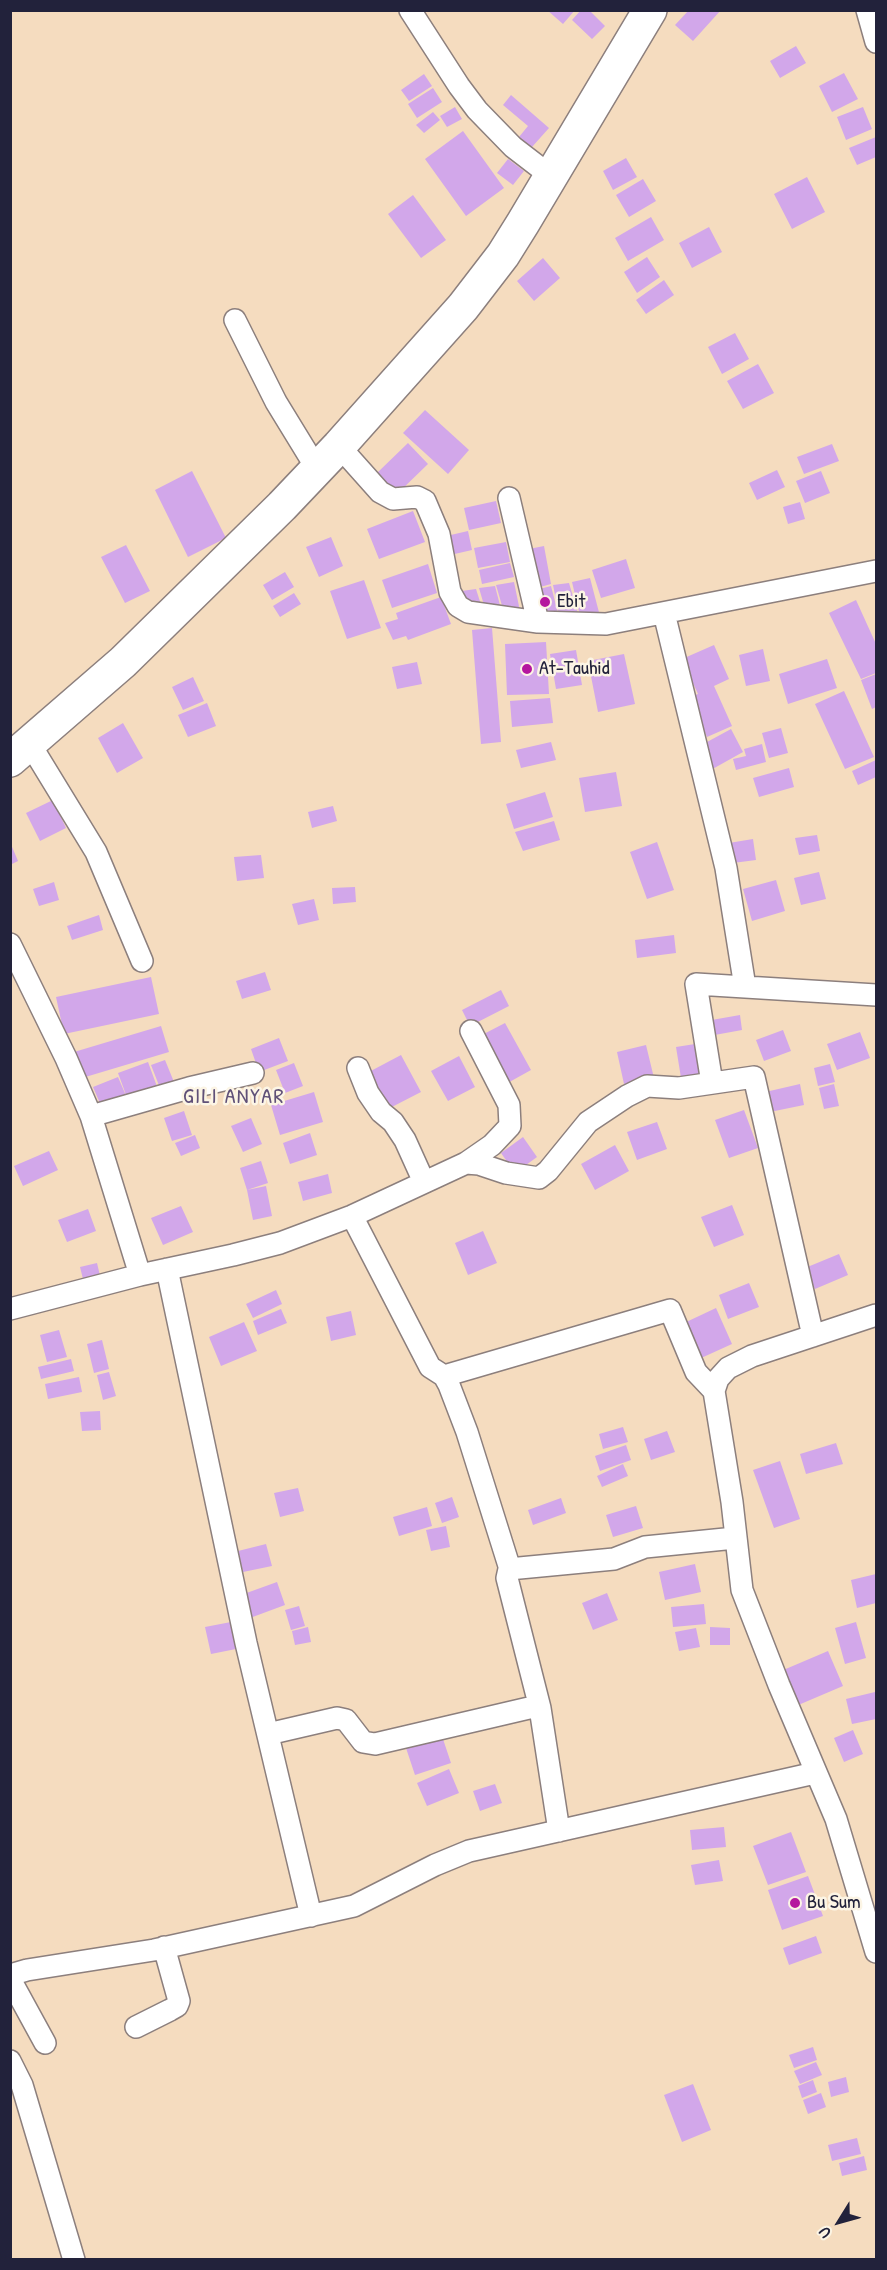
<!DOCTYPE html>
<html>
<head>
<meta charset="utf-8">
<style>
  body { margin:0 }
  #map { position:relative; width:887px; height:2270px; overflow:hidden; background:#f5dcbf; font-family:"Patrick Hand",sans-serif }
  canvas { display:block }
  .frame { position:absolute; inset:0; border:12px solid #22223b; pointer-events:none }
  .north { position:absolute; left:809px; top:2192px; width:60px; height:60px; -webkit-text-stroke:4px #fcf5e5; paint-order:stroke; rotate:233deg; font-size:16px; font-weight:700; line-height:24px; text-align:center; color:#22223b }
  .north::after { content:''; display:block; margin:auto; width:21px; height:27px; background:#22223b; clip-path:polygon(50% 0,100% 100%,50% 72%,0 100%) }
</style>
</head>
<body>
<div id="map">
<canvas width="887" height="2270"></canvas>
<div class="frame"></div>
<div class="north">U</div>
</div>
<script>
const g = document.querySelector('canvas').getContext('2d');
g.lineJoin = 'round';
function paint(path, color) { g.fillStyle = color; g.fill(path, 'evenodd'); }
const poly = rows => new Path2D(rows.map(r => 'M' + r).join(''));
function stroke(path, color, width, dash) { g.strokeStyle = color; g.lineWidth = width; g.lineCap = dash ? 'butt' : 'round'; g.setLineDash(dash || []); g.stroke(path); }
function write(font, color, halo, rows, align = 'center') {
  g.font = font + ' "Patrick Hand",sans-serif'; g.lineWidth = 5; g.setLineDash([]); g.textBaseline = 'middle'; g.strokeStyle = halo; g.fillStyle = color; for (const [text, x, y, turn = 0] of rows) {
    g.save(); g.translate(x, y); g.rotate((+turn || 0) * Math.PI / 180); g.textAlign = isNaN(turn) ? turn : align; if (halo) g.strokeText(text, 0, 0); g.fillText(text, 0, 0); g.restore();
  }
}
paint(poly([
  [547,10,575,10,563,24],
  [581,10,589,10,605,26,592,39,572,20],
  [689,10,721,10,693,41,675,25],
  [796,46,806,63,780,78,770,61],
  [844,73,858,99,832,112,819,86],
  [424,74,432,86,409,101,401,90],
  [433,88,442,102,417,118,408,104],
  [511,95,549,128,532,147,519,137,528,126,503,105],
  [455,107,462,119,447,127,440,116],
  [863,107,872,129,846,140,837,117],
  [433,112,440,120,424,133,416,125],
  [463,131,504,188,466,216,425,159],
  [876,137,876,157,857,165,849,148],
  [626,158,637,177,613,190,603,171],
  [508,159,524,171,513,185,497,173],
  [807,177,825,212,792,229,774,194],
  [643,179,656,201,629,217,616,195],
  [413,195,446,240,421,258,388,214],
  [651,217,664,240,628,261,615,238],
  [709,227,722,252,692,268,679,243],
  [647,257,660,277,637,293,624,272],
  [543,258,560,278,534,301,517,281],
  [664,280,674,295,646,314,636,300],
  [735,333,749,359,722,374,708,347],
  [758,364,774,393,743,409,727,381],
  [425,410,469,450,448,474,403,433],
  [408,443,428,464,397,494,377,473],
  [832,444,839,461,804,474,797,457],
  [777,470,785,487,757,500,749,483],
  [192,471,226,538,188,557,155,490],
  [821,471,830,493,805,503,796,481],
  [496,501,501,523,469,530,464,508],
  [800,502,805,519,788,524,783,507],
  [413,511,425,542,379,559,367,529],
  [468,531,472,550,446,556,442,537],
  [331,537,343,566,319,577,306,547],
  [506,542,510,562,478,568,474,548],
  [126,545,150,591,125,603,101,557],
  [544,546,551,584,533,589,524,550],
  [626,559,635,588,601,598,592,570],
  [510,563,514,577,482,584,479,570],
  [428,564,437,593,392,608,382,580],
  [285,572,294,587,272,600,263,585],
  [590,578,601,620,581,620,572,582],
  [364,580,381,628,347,639,330,591],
  [514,582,521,616,505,616,496,585],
  [569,583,580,620,560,620,553,585],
  [495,586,502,613,486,612,479,588],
  [551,586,558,613,539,618,532,591],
  [476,589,483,611,454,592],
  [294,593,301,604,280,617,273,606],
  [441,597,451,624,408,640,406,636,393,640,385,623,398,619,396,613],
  [856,600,876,644,876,673,861,679,829,613],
  [492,628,501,742,481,744,472,630],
  [546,642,549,694,507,695,505,644],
  [714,645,729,679,714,686,732,726,707,737,690,697,698,694,682,659],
  [763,649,770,681,746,686,739,655],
  [576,650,582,685,556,689,550,654],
  [624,654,635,704,598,712,588,661],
  [827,659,837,688,788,704,779,674],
  [417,662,422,684,397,689,392,667],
  [876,674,876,707,872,709,861,680],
  [193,677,204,701,183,710,172,687],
  [844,691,874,757,845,769,815,704],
  [550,698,553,723,512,727,510,701],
  [207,703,216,726,188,737,178,715],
  [123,723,143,758,117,773,98,738],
  [781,728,788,753,769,758,762,733],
  [731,729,743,752,709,771,696,748],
  [551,742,556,760,521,768,516,750],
  [762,744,766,762,736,770,733,759,746,756,744,749],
  [876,760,876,777,858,785,852,771],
  [789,768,794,787,759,797,753,778],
  [616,772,622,806,585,812,579,778],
  [545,792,553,817,514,829,506,804],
  [53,800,66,828,40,841,26,813],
  [333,806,337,821,312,828,308,812],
  [554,821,560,840,523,851,515,832],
  [817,835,820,851,799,855,795,838],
  [753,839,756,860,733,863,729,843],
  [10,842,18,861,10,865],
  [657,842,674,890,647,899,630,852],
  [261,855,264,878,237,881,234,857],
  [819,872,826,899,801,905,794,878],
  [776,880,785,911,752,921,743,889],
  [54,882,59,900,39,906,33,889],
  [355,887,356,902,333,904,332,888],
  [314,899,319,920,298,925,292,904],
  [99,915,103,930,72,940,67,926],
  [674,935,676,953,637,958,635,940],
  [265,972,271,990,242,999,236,981],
  [151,977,159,1014,64,1034,56,997],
  [501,990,509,1006,470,1026,462,1010],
  [740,1015,742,1030,709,1036,706,1021],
  [505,1023,531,1070,504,1085,478,1037],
  [161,1026,169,1052,82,1078,74,1052],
  [783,1030,791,1051,764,1061,756,1040],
  [860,1032,870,1058,837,1070,827,1044],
  [279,1038,288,1061,259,1072,251,1049],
  [695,1044,701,1081,682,1084,676,1047],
  [646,1045,654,1078,624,1084,617,1052],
  [401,1055,421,1092,386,1110,367,1073],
  [459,1056,475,1087,448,1101,431,1071],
  [165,1060,174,1082,160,1088,151,1065],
  [148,1062,159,1092,129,1103,118,1073],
  [294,1063,303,1086,285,1093,276,1070],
  [830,1064,835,1082,818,1086,814,1068],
  [118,1077,127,1098,102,1108,93,1087],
  [800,1084,804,1105,765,1113,761,1093],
  [834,1084,839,1106,824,1109,819,1088],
  [314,1092,323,1122,280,1135,271,1105],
  [744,1110,758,1148,729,1158,715,1120],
  [184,1111,192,1135,172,1141,164,1118],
  [251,1118,262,1144,243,1152,231,1126],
  [657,1122,667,1149,637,1160,627,1132],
  [310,1133,317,1155,290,1164,283,1143],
  [195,1135,200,1148,181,1156,175,1143],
  [523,1137,537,1157,515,1173,501,1153],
  [615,1145,629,1171,595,1190,581,1164],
  [49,1151,58,1170,23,1186,14,1166],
  [261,1161,268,1183,247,1190,240,1168],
  [328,1174,332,1193,303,1201,298,1182],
  [266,1186,272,1216,253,1220,247,1190],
  [732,1205,744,1235,714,1247,701,1217],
  [181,1206,193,1232,163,1245,151,1218],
  [88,1209,96,1231,67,1242,58,1220],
  [483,1231,497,1263,468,1275,455,1243],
  [839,1254,848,1275,815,1289,805,1268],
  [97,1263,101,1280,84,1283,80,1267],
  [749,1283,759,1307,728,1319,719,1295],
  [276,1290,282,1304,253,1318,246,1304],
  [716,1308,732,1344,699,1359,682,1324],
  [281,1309,287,1323,258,1335,253,1321],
  [351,1311,356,1335,331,1341,326,1317],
  [244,1322,257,1351,221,1366,209,1337],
  [59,1330,67,1357,47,1362,40,1335],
  [102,1340,109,1369,94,1373,87,1344],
  [71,1359,74,1371,41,1379,38,1367],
  [109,1372,116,1396,103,1400,97,1375],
  [79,1377,82,1392,48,1399,45,1384],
  [100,1411,101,1430,82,1431,80,1412],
  [623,1427,628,1442,603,1449,599,1434],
  [667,1431,675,1452,651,1460,644,1439],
  [836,1443,843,1464,806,1474,800,1454],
  [626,1445,631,1460,600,1471,595,1456],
  [780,1461,800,1519,774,1528,753,1470],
  [623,1464,628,1476,602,1487,597,1476],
  [298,1488,304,1511,280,1517,274,1493],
  [452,1497,459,1517,442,1523,435,1503],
  [561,1498,566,1513,533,1525,528,1510],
  [636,1506,643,1528,613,1537,606,1515],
  [427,1507,432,1526,399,1536,393,1517],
  [446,1526,450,1547,431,1551,426,1530],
  [266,1544,272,1566,243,1572,238,1551],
  [695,1564,701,1592,665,1600,659,1572],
  [876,1574,876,1603,857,1608,851,1580],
  [277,1582,285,1605,250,1618,241,1595],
  [607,1593,618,1620,593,1630,582,1603],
  [704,1604,706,1624,673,1627,671,1607],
  [299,1606,305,1626,291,1630,285,1610],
  [231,1622,236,1649,211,1654,205,1627],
  [856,1622,866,1658,845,1664,835,1628],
  [308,1627,311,1642,295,1645,292,1631],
  [710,1627,730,1628,730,1645,710,1645],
  [696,1628,700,1647,679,1651,675,1632],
  [828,1651,843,1686,796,1706,781,1671],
  [875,1692,876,1719,852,1724,846,1699],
  [853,1730,863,1754,844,1762,834,1738],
  [441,1733,451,1763,415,1775,405,1745],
  [449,1769,459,1793,427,1806,417,1783],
  [495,1784,502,1803,480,1811,473,1791],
  [724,1827,726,1847,692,1850,690,1830],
  [791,1832,806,1872,768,1885,753,1846],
  [719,1860,723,1881,695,1885,691,1865],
  [808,1876,823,1916,782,1930,768,1890],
  [816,1936,822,1953,789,1965,783,1948],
  [813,2047,817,2060,794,2068,789,2055],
  [816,2062,822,2075,800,2084,794,2071],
  [846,2077,849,2092,831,2097,828,2082],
  [813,2080,817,2092,802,2098,798,2086],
  [693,2084,711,2130,682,2142,664,2095],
  [821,2093,826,2107,808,2114,803,2100],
  [857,2138,861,2154,832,2161,828,2145],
  [864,2156,867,2170,842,2176,839,2163]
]), '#d2a7ea');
const minor = poly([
  [410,10,459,86,477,110,513,147,552,177],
  [867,10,876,42],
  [235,320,276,402,317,469],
  [339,446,380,492,393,499,417,497,425,501,439,534,450,592,458,606,468,612,538,622,606,624,876,571],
  [509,498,538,622],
  [664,613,726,868,745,987],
  [30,744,96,852,142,961],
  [10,944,66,1058,91,1116,140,1275,233,1255,280,1243,352,1216,466,1163,479,1164,506,1173,539,1178,548,1171,588,1122,627,1096,647,1086,679,1088,754,1077,813,1336],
  [358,1068,368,1093,381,1112,393,1122,405,1140,424,1182],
  [712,1083,696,984,876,995],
  [91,1116,189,1088,253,1073],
  [466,1163,492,1145,510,1126,509,1105,471,1031],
  [352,1216,430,1367,444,1376,449,1385,467,1432,510,1569],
  [167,1269,246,1643,311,1916],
  [10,1309,140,1275],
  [876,1315,752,1356,728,1368,718,1379,714,1391,732,1502,742,1590,779,1685,836,1819,876,1952],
  [444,1376,670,1310,696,1372,714,1391],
  [540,1708,559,1831],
  [268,1734,337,1718,346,1720,363,1742,375,1744,529,1708,540,1708,507,1578,509,1569,614,1559,645,1547,735,1538],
  [10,1975,27,1970,154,1950,354,1906,435,1865,469,1851,815,1773],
  [10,1979,45,2043],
  [136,2027,170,2010,177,2006,179,2001,164,1947],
  [10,2061,22,2085,74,2260]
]);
const trunk = poly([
  [10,760,123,662,282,506,339,446,463,307,503,255,523,223,650,10]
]);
stroke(minor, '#8c7f7d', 24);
stroke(trunk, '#8c7f7d', 36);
stroke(minor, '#fff', 21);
stroke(trunk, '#fff', 33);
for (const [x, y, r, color] of [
  [545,602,6,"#b5179e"],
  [527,669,6,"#b5179e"],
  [795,1903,6,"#b5179e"]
]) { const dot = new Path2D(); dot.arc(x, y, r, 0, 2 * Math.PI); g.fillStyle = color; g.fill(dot); stroke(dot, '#fcf5e5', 2); }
write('20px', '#22223b', '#fcf5e5', [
  ["Ebit",557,602],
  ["At-Tauhid",539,669],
  ["Bu Sum",807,1903]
], 'left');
g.letterSpacing = '1.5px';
write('22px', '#605178', '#fcf5e5', [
  ["GILI ANYAR",234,1097]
]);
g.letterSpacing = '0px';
</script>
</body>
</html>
